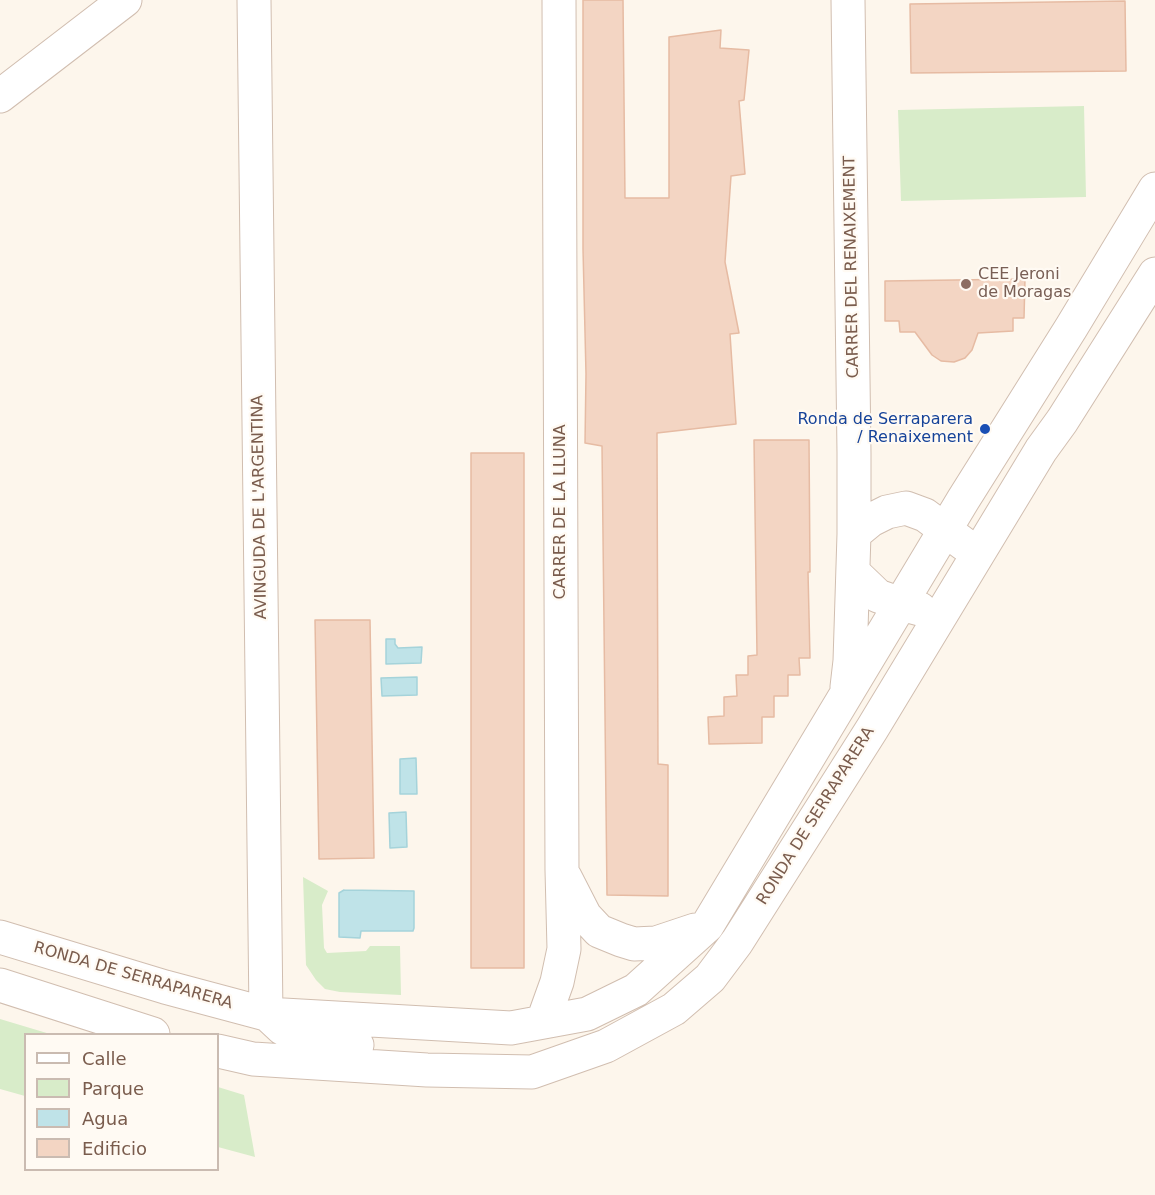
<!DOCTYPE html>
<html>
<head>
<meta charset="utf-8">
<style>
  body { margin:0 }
  #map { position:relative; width:1155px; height:1195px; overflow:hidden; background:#fdf6ec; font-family:"DejaVu Sans",sans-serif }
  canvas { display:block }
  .legend { position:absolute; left:24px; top:1033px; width:195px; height:138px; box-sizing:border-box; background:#fffaf3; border:2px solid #cabbb1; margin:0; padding:8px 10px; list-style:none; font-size:18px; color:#7a5c4d }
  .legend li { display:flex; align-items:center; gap:12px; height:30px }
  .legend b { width:30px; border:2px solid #cabbb1 }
</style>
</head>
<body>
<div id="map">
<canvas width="1155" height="1195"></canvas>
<ul class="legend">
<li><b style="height:8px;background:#fff"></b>Calle</li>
<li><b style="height:16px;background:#d8ecc9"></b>Parque</li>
<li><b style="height:16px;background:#bfe3e8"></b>Agua</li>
<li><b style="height:16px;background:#f3d5c3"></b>Edificio</li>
</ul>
</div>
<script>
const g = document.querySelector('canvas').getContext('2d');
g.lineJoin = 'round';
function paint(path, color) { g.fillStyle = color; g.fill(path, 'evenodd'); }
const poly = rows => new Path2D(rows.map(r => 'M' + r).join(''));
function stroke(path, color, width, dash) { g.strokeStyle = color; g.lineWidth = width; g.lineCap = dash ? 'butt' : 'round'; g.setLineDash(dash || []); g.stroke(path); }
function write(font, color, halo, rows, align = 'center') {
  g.font = font + ' "DejaVu Sans",sans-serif'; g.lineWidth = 4.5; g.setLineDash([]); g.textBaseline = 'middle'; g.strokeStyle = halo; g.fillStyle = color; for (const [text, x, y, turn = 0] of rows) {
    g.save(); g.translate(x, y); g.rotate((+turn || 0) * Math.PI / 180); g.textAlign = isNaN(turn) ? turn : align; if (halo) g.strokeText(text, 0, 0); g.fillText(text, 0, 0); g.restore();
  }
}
paint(poly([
  [1084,106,1086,197,901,201,898,110],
  [303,877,328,891,322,905,324,948,327,953,366,951,370,946,400,946,401,995,340,992,325,989,316,980,306,965],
  [0,1019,50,1034,26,1034,25,1096,0,1089],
  [218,1087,244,1095,255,1157,218,1147]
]), '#d8ecc9');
const water = poly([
  [386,639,395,639,395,644,398,648,422,647,421,663,386,664,386,639],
  [417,677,417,695,382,696,381,678,417,677],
  [416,758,417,794,400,794,400,759,416,758],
  [406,812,407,847,390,848,389,813,406,812],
  [344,890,414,891,414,928,413,931,361,931,360,938,339,937,339,893,344,890]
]);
paint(water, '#bfe3e8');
stroke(water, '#a5d3da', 1.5);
const building = poly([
  [583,0,623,0,625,198,669,198,669,37,721,30,720,48,749,50,744,100,739,101,745,174,731,176,725,262,739,333,730,334,736,424,657,433,658,764,668,765,668,896,607,895,602,446,585,443,586,374,583,249,583,0],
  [1125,1,1126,71,911,73,910,4,1125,1],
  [1025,279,1024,318,1013,318,1013,331,978,333,972,350,965,358,954,362,941,361,932,355,915,332,900,332,899,321,885,321,885,281,1025,279],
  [754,440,809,440,810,572,808,572,810,658,799,658,800,675,788,675,788,696,774,696,774,717,762,717,762,743,709,744,708,717,724,716,724,697,737,696,736,675,748,675,748,656,757,655,754,440],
  [471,453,524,453,524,968,471,968,471,453],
  [315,620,370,620,374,858,319,859,315,620]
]);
paint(building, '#f3d5c3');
stroke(building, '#e6bba3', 1.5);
const minor = poly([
  [254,0,266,1014],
  [848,0,854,453,854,534],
  [0,96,125,0],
  [853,572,878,596,901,604,920,609],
  [847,687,850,661,854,534,871,520,887,512,906,508,925,515,964,544],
  [565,877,585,916,599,931,621,940,634,944,656,943,695,930],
  [0,937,165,987,266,1014,511,1028,587,1014,636,990,707,926,963,500,1071,328,1155,189],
  [0,985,153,1034],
  [267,1014,282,1028,301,1039,357,1045],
  [543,1021,557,982,564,949,562,870,559,0],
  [218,1051,253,1059,427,1070,532,1072,606,1046,674,1009,710,978,737,942,872,729,1041,450,1062,421,1155,274]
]);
stroke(minor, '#d1beb0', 35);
stroke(minor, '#fff', 33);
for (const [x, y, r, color] of [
  [966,284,6,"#8d6e63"],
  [985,429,6,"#1a4fb4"]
]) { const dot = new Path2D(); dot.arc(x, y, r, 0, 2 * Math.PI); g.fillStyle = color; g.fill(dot); stroke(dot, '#fffaf3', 2); }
write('16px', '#7a5c4d', '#fffaf3', [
  ["CARRER DEL RENAIXEMENT",852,267,-91],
  ["AVINGUDA DE L'ARGENTINA",260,507,-91],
  ["CARRER DE LA LLUNA",561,512,-90],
  ["RONDA DE SERRAPARERA",816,816,-58],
  ["RONDA DE SERRAPARERA",133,976,16]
]);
write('16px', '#785e54', '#fffaf3', [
  ["CEE Jeroni",978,275],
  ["de Moragas",978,293]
], 'left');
write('16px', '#164399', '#fffaf3', [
  ["Ronda de Serraparera",973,420],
  ["/ Renaixement",973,438]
], 'right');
</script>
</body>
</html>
